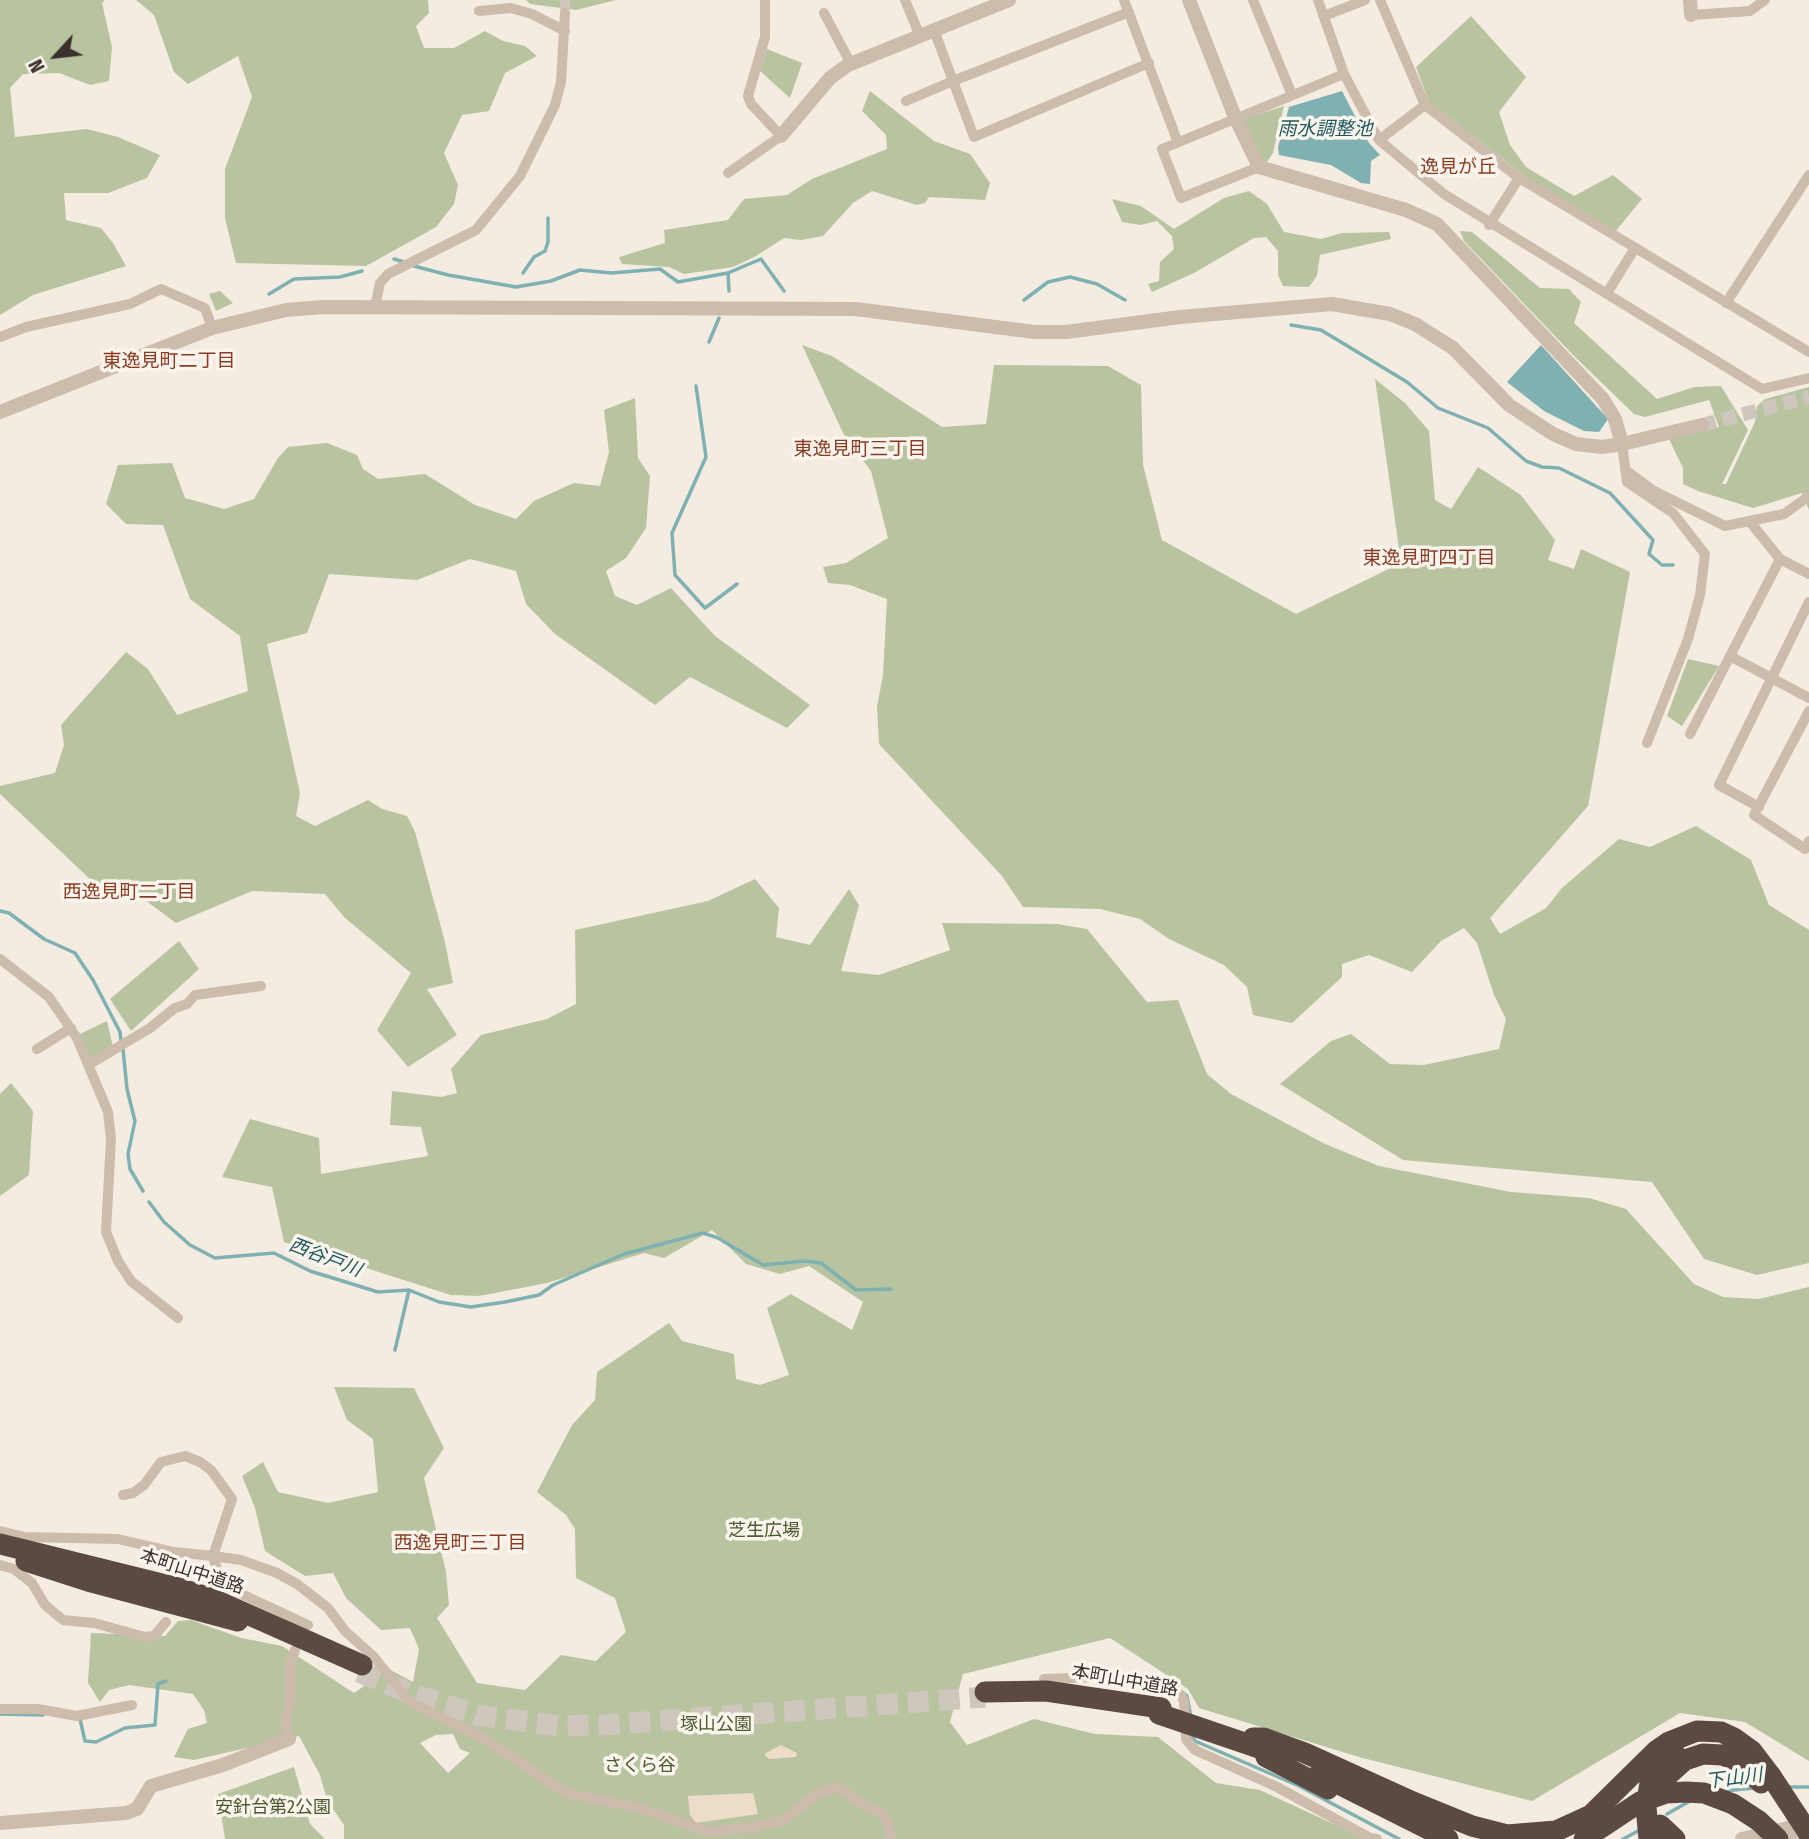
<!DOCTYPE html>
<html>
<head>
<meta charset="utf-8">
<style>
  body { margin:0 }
  #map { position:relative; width:1809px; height:1839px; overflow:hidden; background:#f4ebe1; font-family:"Fira Sans Condensed",sans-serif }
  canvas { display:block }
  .north { position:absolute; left:21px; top:21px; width:70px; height:70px; -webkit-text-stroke:5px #fbf5ee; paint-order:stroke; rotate:243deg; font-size:19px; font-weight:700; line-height:28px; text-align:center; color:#3b302b }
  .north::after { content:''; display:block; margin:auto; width:24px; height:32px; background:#3b302b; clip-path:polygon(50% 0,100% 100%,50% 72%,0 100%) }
</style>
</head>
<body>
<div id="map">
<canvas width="1809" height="1839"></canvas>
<div class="north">N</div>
</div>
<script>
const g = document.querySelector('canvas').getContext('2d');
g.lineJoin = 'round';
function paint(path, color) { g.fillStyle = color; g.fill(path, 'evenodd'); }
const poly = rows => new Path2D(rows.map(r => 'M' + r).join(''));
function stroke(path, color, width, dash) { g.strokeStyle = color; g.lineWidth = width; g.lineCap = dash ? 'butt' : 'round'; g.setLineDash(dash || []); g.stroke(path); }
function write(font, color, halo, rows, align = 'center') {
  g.font = font + ' "Fira Sans Condensed","Noto Sans JP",sans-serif'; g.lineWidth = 7; g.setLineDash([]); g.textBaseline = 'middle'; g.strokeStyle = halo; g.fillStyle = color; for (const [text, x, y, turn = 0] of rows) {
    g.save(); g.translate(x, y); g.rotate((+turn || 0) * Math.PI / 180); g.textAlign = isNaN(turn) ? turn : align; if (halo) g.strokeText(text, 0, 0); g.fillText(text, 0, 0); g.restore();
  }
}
paint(poly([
  [0,0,105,0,102,3,112,47,109,81,90,85,59,73,23,74,10,88,15,137,87,129,118,137,160,155,147,178,108,193,64,193,66,220,101,228,113,243,126,266,33,295,0,315],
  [136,0,428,0,429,13,416,26,424,48,454,48,485,31,503,41,525,46,537,56,505,73,489,111,462,115,444,153,458,185,454,204,436,227,366,266,236,263,225,218,225,169,252,97,238,56,188,84,174,72,154,15],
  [526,0,616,0,576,10,530,4],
  [1471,16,1526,77,1499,112,1510,145,1526,167,1574,196,1613,175,1642,199,1615,232,1534,183,1429,102,1416,67],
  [767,49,802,63,790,98,760,71],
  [870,91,934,141,970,154,990,183,985,200,929,197,925,203,917,205,872,191,853,203,823,236,801,240,784,238,756,256,733,267,684,274,669,267,622,264,619,257,665,243,664,230,728,220,744,199,787,195,812,179,887,149,886,135,862,111],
  [1284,106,1273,153,1266,163,1256,154,1241,120],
  [1249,191,1267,204,1284,232,1321,239,1342,233,1389,232,1391,239,1320,255,1317,276,1309,287,1283,286,1278,275,1278,251,1266,237,1254,238,1194,273,1152,292,1148,284,1159,281,1160,262,1174,249,1172,236,1157,221,1140,225,1122,222,1112,199,1141,206,1174,229,1224,198],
  [1460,231,1472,232,1540,288,1569,289,1581,302,1574,323,1657,399,1694,387,1721,386,1748,430,1722,484,1726,484,1755,422,1757,406,1765,399,1809,387,1809,510,1802,493,1753,508,1698,491,1683,484,1683,468,1669,439,1719,427,1709,400,1645,417,1634,414,1574,356,1464,241],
  [220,291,233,303,216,311,209,294],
  [802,345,832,356,942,427,986,424,994,365,1108,366,1141,385,1143,465,1162,540,1296,614,1401,563,1375,379,1405,403,1429,431,1435,500,1451,509,1478,467,1521,495,1555,540,1548,560,1574,569,1581,549,1630,572,1588,806,1490,918,1500,934,1546,908,1562,888,1619,839,1650,847,1696,826,1751,860,1769,905,1809,930,1809,1263,1757,1275,1704,1259,1652,1182,1403,1160,1280,1084,1331,1041,1351,1034,1390,1064,1424,1065,1499,1049,1506,1019,1494,995,1477,943,1464,928,1441,941,1412,972,1369,955,1342,964,1342,977,1292,1023,1253,1015,1247,987,1224,965,1169,939,1140,919,1100,909,1023,907,1002,876,879,744,877,707,883,675,887,599,850,585,828,583,823,567,846,563,888,538,871,471,843,433],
  [635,398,638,458,650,476,646,528,626,558,606,571,615,596,637,605,671,588,715,636,810,705,787,728,690,677,655,705,555,634,526,604,516,571,470,559,417,580,329,574,307,633,267,644,300,793,296,816,315,826,368,800,382,809,407,816,415,832,445,942,453,983,427,989,457,1035,408,1067,377,1030,411,973,344,917,325,894,252,891,176,923,138,895,93,882,0,794,0,786,55,773,64,745,61,725,126,652,148,669,177,715,248,691,240,636,190,599,163,525,126,524,106,504,118,465,172,463,185,498,224,509,254,499,278,458,288,447,327,443,357,455,363,469,378,479,425,474,475,505,516,519,534,501,574,483,600,486,609,452,604,410],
  [1688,659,1719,666,1682,726,1667,716],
  [755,879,779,908,776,937,810,945,849,889,859,905,841,971,879,975,950,950,942,923,1057,924,1087,929,1147,1002,1178,1000,1207,1074,1231,1094,1325,1144,1379,1166,1511,1192,1589,1198,1626,1209,1694,1284,1723,1297,1759,1299,1809,1287,1809,1761,1745,1722,1680,1713,1532,1801,1359,1757,1199,1708,1188,1689,1110,1638,963,1674,950,1722,967,1745,1034,1719,1095,1734,1158,1737,1216,1783,1260,1790,1366,1839,344,1839,344,1825,327,1800,320,1775,299,1736,194,1760,174,1757,188,1729,207,1723,204,1710,193,1694,129,1685,109,1690,100,1702,88,1683,91,1633,165,1636,178,1621,191,1620,241,1638,282,1646,354,1693,370,1682,376,1662,413,1682,419,1649,410,1628,381,1630,346,1598,333,1573,305,1576,265,1551,255,1508,242,1476,263,1462,278,1492,328,1503,378,1492,373,1439,347,1420,334,1387,414,1388,444,1448,424,1478,446,1572,449,1605,437,1618,477,1683,525,1690,561,1655,596,1661,626,1632,615,1598,576,1578,575,1529,566,1515,537,1492,572,1425,595,1400,597,1372,669,1323,682,1341,734,1354,736,1379,760,1385,789,1375,767,1308,791,1294,852,1330,863,1302,809,1266,780,1274,746,1264,712,1230,664,1258,644,1253,547,1283,479,1296,451,1295,284,1242,272,1187,222,1177,250,1119,319,1138,321,1174,428,1156,421,1127,390,1125,392,1091,441,1097,457,1093,451,1069,481,1035,547,1019,576,1004,575,930,708,901],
  [453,1734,460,1749,470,1753,448,1773,420,1743,436,1735],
  [179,941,199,969,131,1031,110,999],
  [107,1021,113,1047,91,1060,78,1035],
  [11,1083,33,1111,29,1175,0,1196,0,1094],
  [294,1767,310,1824,325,1839,225,1839,218,1794]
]), '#b8c4a0');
paint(poly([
  [781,1745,797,1753,796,1757,769,1759,764,1754],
  [753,1793,758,1814,696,1823,690,1815,688,1796]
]), '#ecdcc8');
paint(poly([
  [1342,91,1369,143,1380,155,1371,161,1370,184,1361,183,1331,165,1279,155,1278,147,1289,107],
  [1541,345,1608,419,1599,432,1584,431,1544,411,1507,382]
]), '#7fb0b2');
stroke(poly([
  [394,259,407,263],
  [414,266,448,275,516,287,551,281,580,270,611,273,660,269,678,282,728,273,761,259,784,291],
  [523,273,534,257,545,251,548,242,548,218],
  [728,273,729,291],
  [269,294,294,279,340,277,362,271],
  [1024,300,1048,282,1070,277,1097,284,1125,300],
  [1291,325,1321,330,1407,382,1438,408,1488,428,1526,461,1542,467,1559,468,1610,493,1653,540,1649,554,1662,565,1673,565],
  [709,342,719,318],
  [696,386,706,457,672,533,675,575,705,608,737,584],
  [0,911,9,913,44,939,75,953,93,980,120,1032,121,1041],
  [123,1049,127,1089,135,1121,128,1154,130,1169,143,1191],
  [149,1202,164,1222,190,1245,215,1258,274,1253,310,1271,378,1292,409,1290,395,1350],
  [409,1290,439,1302,471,1307,505,1302,539,1295,553,1285,624,1254,703,1233,718,1238,763,1265,805,1261,821,1263,856,1290,891,1289],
  [1164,1679,1187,1696,1191,1718],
  [0,1714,43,1715],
  [80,1719,85,1741,96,1742,125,1728,155,1725,158,1684,166,1681],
  [1191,1733,1195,1741,1299,1786,1399,1839],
  [1787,1787,1809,1787],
  [1724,1791,1754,1788],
  [1667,1814,1690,1801],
  [1623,1839,1640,1830]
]), '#7fb0b2', 3.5);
stroke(poly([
  [565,0,565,13]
]), '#cfc6bd', 10, [10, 5]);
stroke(poly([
  [1702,425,1809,397]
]), '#cfc6bd', 14, [14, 7]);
stroke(poly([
  [359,1672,409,1693,478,1715,558,1726,604,1725,985,1697]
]), '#cfc6bd', 21, [21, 10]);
stroke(poly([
  [905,0,920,36],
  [1124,0,1177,140],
  [1253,0,1292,95],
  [1318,0,1344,74,1379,140,1444,194,1762,389,1809,378],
  [1380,0,1425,105,1519,178,1809,352],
  [479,11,511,8,532,14,565,31],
  [824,13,851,64],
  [1691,15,1750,11,1765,0],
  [1324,16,1365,0],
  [934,30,953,81,1129,12],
  [906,101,953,81,974,137,1149,63],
  [1379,140,1425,105],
  [1259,167,1181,198,1162,149,1344,74],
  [728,173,781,136,751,104,748,96,765,37,765,0],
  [1489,225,1519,178],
  [1607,293,1635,248],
  [1726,303,1809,175],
  [375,306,380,283,388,274,476,230,520,176,555,105,561,82,565,13],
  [0,337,26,327,130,304,161,289,205,308,212,328],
  [1622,444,1627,482,1673,513,1705,554,1700,595,1688,639,1647,743],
  [1627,471,1654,491,1725,526,1784,514,1809,496],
  [1751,523,1780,559,1809,574],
  [1780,559,1730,656,1809,698],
  [1809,711,1754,815,1805,849,1809,841],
  [1690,734,1730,656],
  [1759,807,1719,785,1809,602],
  [0,959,49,997,77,1038,108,1112,111,1139,106,1232,118,1261,131,1281,178,1318],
  [37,1049,71,1028],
  [90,1064,150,1028,175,1008,187,1004,195,995,261,986],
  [123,1495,133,1493,144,1485,161,1462,185,1456,200,1462,211,1470,232,1499,213,1556,241,1560,277,1573,297,1584,328,1608,345,1631,374,1657,410,1702,483,1738,566,1793,643,1809,709,1832,753,1827,784,1820,818,1793,839,1787,863,1805,881,1812,888,1821,891,1839],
  [0,1531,25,1537,118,1539,174,1552,213,1556,220,1579,235,1591,308,1625],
  [0,1565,14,1569,32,1583,45,1605,63,1620,94,1623,145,1637,154,1636,166,1622],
  [1044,1679,1098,1677,1175,1689,1184,1700,1186,1739,1195,1750,1277,1787,1370,1838,1377,1839],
  [0,1709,38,1709,77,1716,132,1705],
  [289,1739,285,1721,290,1702,290,1664,295,1650]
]), '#cdbbac', 10);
stroke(poly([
  [1189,0,1235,117,1259,167,1406,210,1437,224,1603,399,1615,419,1622,444],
  [1690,0,1691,15],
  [781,136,830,78,848,65,1009,0],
  [0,412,212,328,286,310,323,307,856,309,1034,332,1066,332,1180,317,1332,304,1390,314,1415,324,1453,348,1509,405,1553,434,1576,444,1602,447,1622,444,1702,425],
  [0,1823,126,1813,137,1809,151,1786,223,1765,289,1739],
  [1742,1839,1809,1823],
  [1788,1839,1809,1834]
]), '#cdbbac', 14);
stroke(poly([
  [0,1544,182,1589,213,1599,362,1665],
  [26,1561,88,1581,238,1621],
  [985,1692,1046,1691,1161,1708],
  [1253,1738,1264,1738,1305,1753,1413,1802,1472,1826,1507,1835,1556,1831,1591,1815,1656,1751,1669,1742,1697,1731,1721,1732,1734,1738,1752,1751,1771,1776],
  [1266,1757,1328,1789],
  [1319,1774,1448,1839],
  [1666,1777,1685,1760,1703,1754,1722,1755,1738,1761,1761,1783],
  [1660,1825,1675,1839],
  [1649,1839,1646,1807,1650,1783,1661,1765,1674,1752]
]), '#5c4a42', 21);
stroke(poly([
  [1159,1714,1268,1751],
  [1771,1776,1809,1834],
  [1584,1839,1640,1802,1666,1793,1686,1792,1704,1793,1733,1804,1759,1821,1778,1839]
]), '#5c4a42', 21);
write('18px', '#4a5a2e', '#fbf5ee', [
  ["芝生広場",764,1531],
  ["塚山公園",716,1725],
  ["さくら谷",640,1766],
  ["安針台第2公園",273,1808]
]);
write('18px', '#3b302b', '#fbf5ee', [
  ["本町山中道路",192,1572,18],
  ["本町山中道路",1125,1681,10]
]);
write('italic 19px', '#1f5a5e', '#fbf5ee', [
  ["雨水調整池",1325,130],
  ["西谷戸川",325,1258,21],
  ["下山川",1734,1779,-7]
]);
write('19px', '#8c3b22', '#fbf5ee', [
  ["逸見が丘",1458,168],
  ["東逸見町二丁目",169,362],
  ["東逸見町三丁目",860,450],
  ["東逸見町四丁目",1429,559],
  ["西逸見町二丁目",129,893],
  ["西逸見町三丁目",460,1544]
]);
</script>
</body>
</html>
